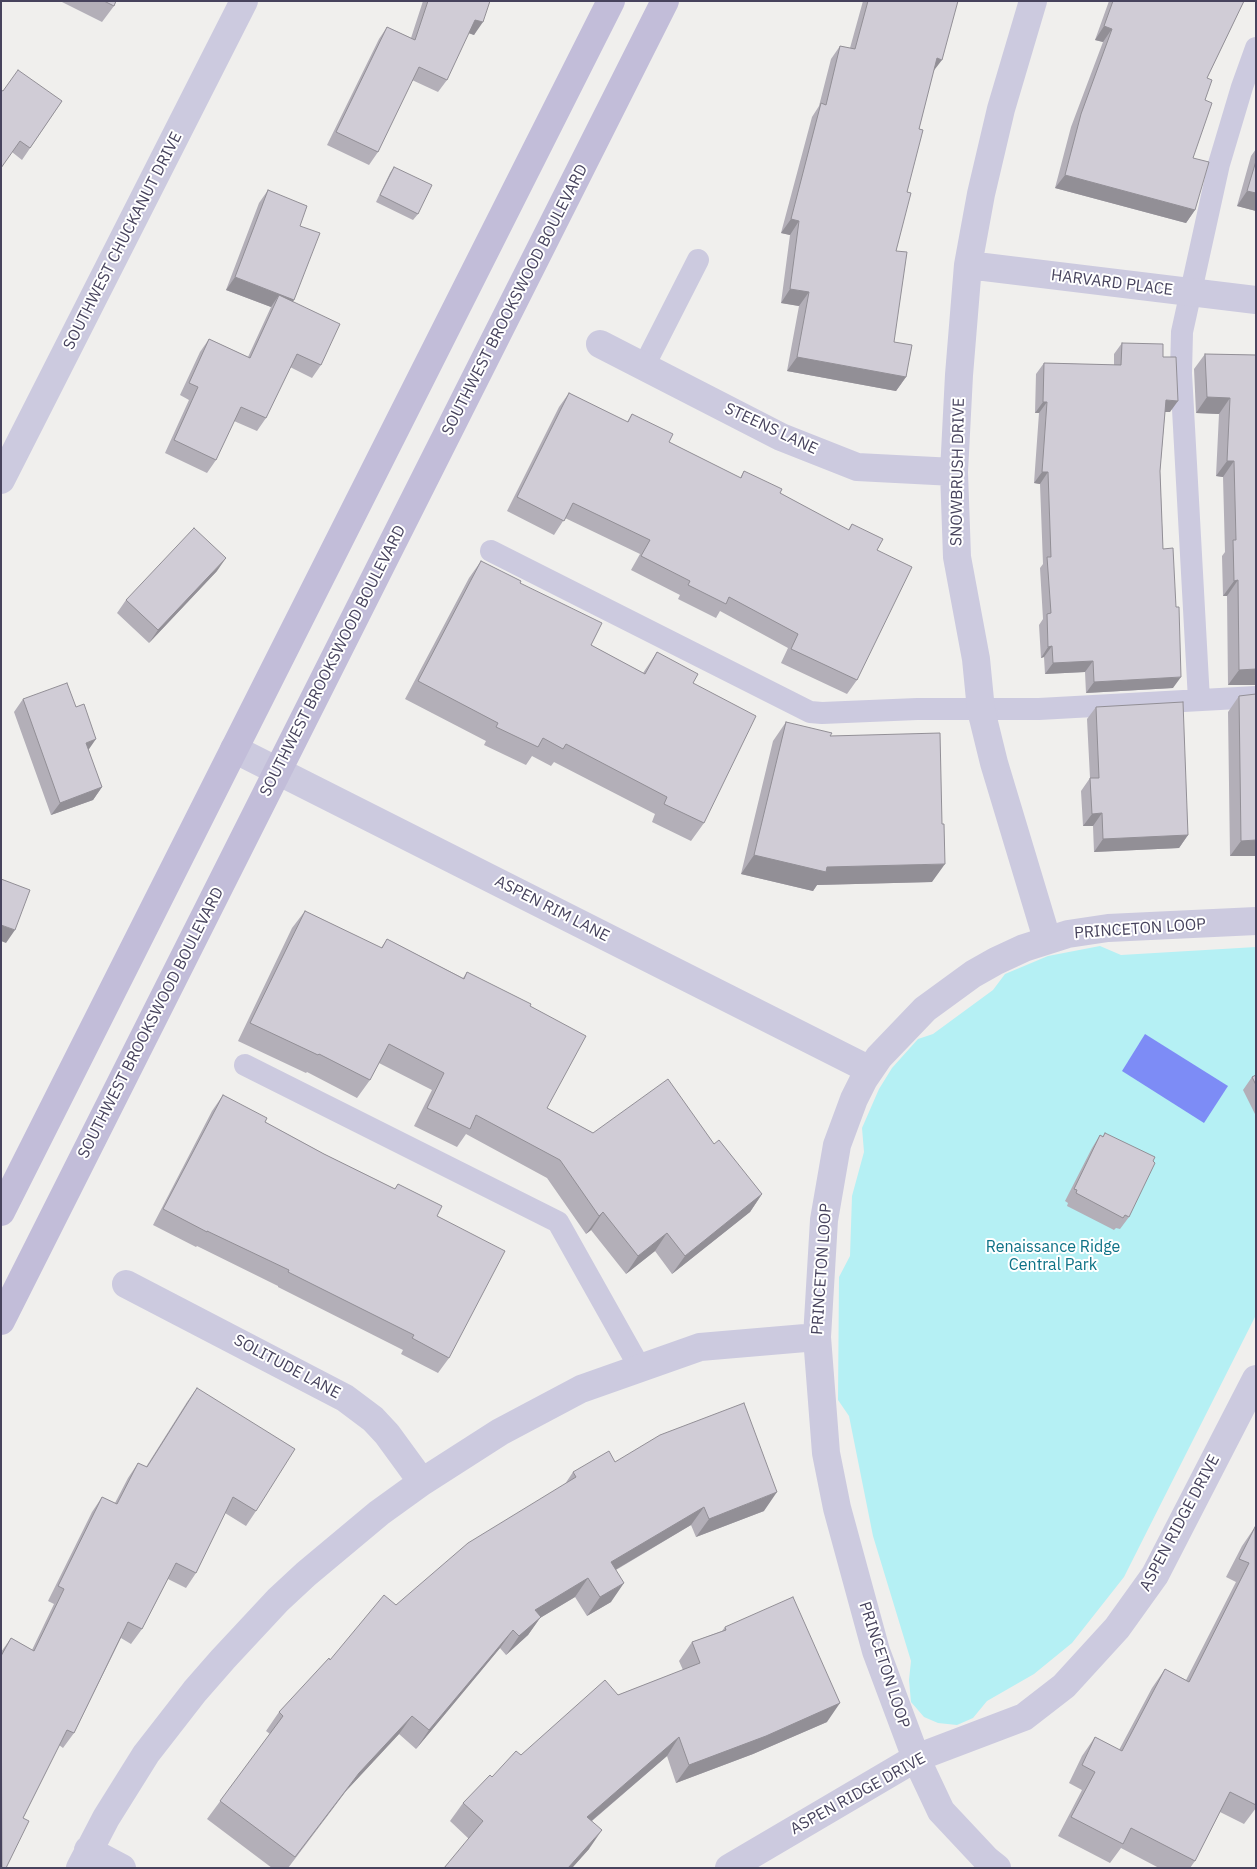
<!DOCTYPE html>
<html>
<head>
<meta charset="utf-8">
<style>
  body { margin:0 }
  #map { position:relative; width:1257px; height:1869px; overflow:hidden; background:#f0efed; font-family:"IBM Plex Sans",sans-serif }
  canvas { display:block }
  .frame { position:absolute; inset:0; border:2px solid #47435d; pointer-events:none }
</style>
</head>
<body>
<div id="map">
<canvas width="1257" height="1869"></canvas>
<div class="frame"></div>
</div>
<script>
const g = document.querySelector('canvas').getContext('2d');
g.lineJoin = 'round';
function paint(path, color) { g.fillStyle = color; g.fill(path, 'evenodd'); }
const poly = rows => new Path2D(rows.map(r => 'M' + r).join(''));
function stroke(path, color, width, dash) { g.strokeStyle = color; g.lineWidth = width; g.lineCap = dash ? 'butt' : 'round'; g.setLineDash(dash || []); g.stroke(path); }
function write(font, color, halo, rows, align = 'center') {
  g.font = font + ' "IBM Plex Sans",sans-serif'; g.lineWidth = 4; g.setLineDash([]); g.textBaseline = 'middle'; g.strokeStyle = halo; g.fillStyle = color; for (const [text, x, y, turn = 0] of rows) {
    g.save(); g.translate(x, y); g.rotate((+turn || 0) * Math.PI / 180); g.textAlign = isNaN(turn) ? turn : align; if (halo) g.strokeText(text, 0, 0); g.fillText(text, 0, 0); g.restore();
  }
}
paint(poly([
  [1100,946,1121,955,1256,947,1256,1315,1124,1577,1072,1643,1034,1674,987,1701,973,1718,957,1725,938,1723,924,1717,911,1702,909,1680,911,1661,873,1536,849,1416,838,1400,839,1277,850,1256,852,1196,864,1152,862,1128,879,1089,892,1068,918,1039,933,1034,993,990,1005,974,1048,956]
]), '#b5f0f4');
paint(poly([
  [1145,1034,1228,1086,1204,1123,1122,1071]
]), '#7d8cf6');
stroke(poly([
  [644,366,698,260],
  [491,551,810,712,822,713,917,709,1039,709,1256,697],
  [1199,700,1181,373,1182,332,1219,164,1242,87,1256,48],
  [245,1065,558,1222,640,1368]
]), '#cccadf', 22);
stroke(poly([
  [1033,1,1001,109,981,194,968,265,959,375,954,472,957,557,976,659,981,710,994,763,1047,939],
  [968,265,1256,300],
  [600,344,781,437,857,467,954,472],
  [1,480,244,1],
  [234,749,870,1070],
  [126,1284,345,1398,373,1419,387,1434,422,1482],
  [88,1850,122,1868],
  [80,1868,106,1818,146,1754,195,1691,223,1659,278,1600,306,1574,379,1513,422,1482,500,1432,581,1389,700,1347,817,1337],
  [729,1868,916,1758,1024,1717,1064,1686,1117,1628,1155,1575,1256,1379],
  [997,1868,987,1860,941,1811,916,1758,876,1651,837,1508,826,1453,817,1337,824,1220,837,1145,854,1099,864,1079,879,1057,925,1009,973,974,996,961,1024,948,1068,934,1108,928,1256,921]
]), '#cccadf', 28);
stroke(poly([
  [1,1212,611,1],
  [1,1321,665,1]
]), '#c2bdd9', 28);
paint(poly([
  [60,1,116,1,114,6,102,22],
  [423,1,490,1,474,35,468,33,447,80,438,92,412,80,378,152,369,165,327,145,379,39,387,27,411,38],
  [863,1,958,1,933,72,919,129,896,251,894,342,906,377,896,391,787,371,799,306,781,303,790,235,781,233,812,117,819,106,831,59,840,46,850,48],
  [1109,1,1244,1,1207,78,1205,100,1193,158,1195,210,1186,223,1055,188,1071,127,1103,42,1095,40],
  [3,91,62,101,22,160,12,152],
  [1256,149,1256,211,1237,206,1251,156],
  [394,167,418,214,413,220,376,202,390,173],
  [268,190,300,226,293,302,321,365,312,378,290,367,266,418,257,431,234,421,216,460,207,473,165,453,189,400,180,395,200,352,209,339,248,357,271,307,226,290,259,203],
  [1122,343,1163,357,1170,412,1165,412,1160,471,1163,549,1173,688,1086,693,1085,672,1045,674,1044,657,1041,658,1039,625,1043,619,1040,568,1043,564,1040,484,1034,483,1039,413,1035,413,1036,374,1044,363,1114,365,1114,354],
  [1205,354,1256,355,1256,685,1228,685,1227,596,1223,596,1222,556,1225,552,1223,477,1216,476,1219,414,1196,413,1194,369],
  [569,393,627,422,632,414,669,442,740,478,744,471,780,493,848,530,852,524,877,550,857,680,847,694,781,663,788,648,720,611,716,618,678,599,680,595,631,570,640,554,565,518,554,535,507,511,559,407],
  [481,561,520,583,591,645,643,673,657,652,693,683,704,823,691,841,652,822,655,814,554,762,551,766,532,756,526,765,484,745,486,741,405,699,469,578],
  [217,571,149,643,117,613,126,600],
  [1239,696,1256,856,1230,856,1228,712],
  [23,699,88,750,102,787,93,800,51,815,14,712],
  [1096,707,1188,835,1179,848,1094,852,1093,826,1083,826,1081,791,1090,778,1087,719],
  [786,722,830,736,932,882,817,885,813,891,741,874,773,741],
  [305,911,381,948,387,939,463,978,467,972,530,1006,547,1108,593,1133,714,1144,762,1194,750,1212,672,1274,655,1251,626,1274,591,1230,586,1234,547,1178,466,1134,457,1147,414,1126,432,1090,379,1063,370,1080,357,1098,307,1072,306,1073,238,1041,292,928],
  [1256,1075,1256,1116,1243,1090,1252,1077],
  [223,1095,265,1122,324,1154,395,1189,398,1184,437,1216,449,1358,438,1373,401,1354,403,1350,278,1287,278,1286,197,1246,196,1247,153,1225,212,1111],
  [1105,1133,1129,1217,1120,1229,1116,1228,1114,1230,1067,1206,1068,1203,1065,1201,1092,1148,1100,1135,1103,1136],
  [197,1388,256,1511,246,1526,225,1513,196,1573,186,1588,168,1579,142,1629,131,1644,121,1638,74,1733,63,1748,59,1745,23,1818,1,1868,1,1652,11,1638,32,1650,54,1604,48,1601,92,1512,102,1497,115,1503,128,1478,138,1463,146,1467,187,1402],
  [615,1462,764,1511,696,1537,691,1525,616,1570,611,1602,587,1616,575,1597,540,1618,528,1635,506,1655,500,1648,416,1749,399,1734,346,1791,288,1868,272,1868,207,1819,270,1734,266,1731,279,1712,330,1660,396,1605,565,1484,573,1472],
  [1255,1527,1256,1808,1244,1824,1220,1812,1195,1861,1190,1868,1159,1868,1121,1848,1110,1863,1058,1836,1082,1790,1069,1783,1082,1756,1095,1737,1119,1750,1152,1688,1165,1669,1186,1680,1236,1582,1226,1577,1242,1546],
  [725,1627,827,1722,753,1754,676,1783,667,1756,592,1821,589,1849,572,1868,444,1868,469,1839,450,1821,463,1803,492,1777,521,1755,618,1695,683,1670,679,1661,692,1642,722,1631]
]), '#b3afb8');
paint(poly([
  [475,20,483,22,474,35,466,32],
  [1104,26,1112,29,1103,42,1095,40],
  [937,58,942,60,932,73],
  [1065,175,1195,210,1186,223,1055,188],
  [1247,191,1256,193,1256,211,1237,206],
  [791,219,799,221,790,235,781,233],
  [235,277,294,300,285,313,279,295,271,307,226,290],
  [790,289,809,292,799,306,781,303],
  [797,357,906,377,896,391,787,371],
  [1207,397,1230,398,1219,414,1196,413],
  [1166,400,1178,401,1170,412,1158,412],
  [1043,402,1047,402,1039,413,1035,413],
  [1227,461,1234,461,1223,477,1216,476],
  [1042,472,1048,472,1040,484,1034,483],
  [226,558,217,571,149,643,158,630],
  [1238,580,1227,596,1223,596,1234,581],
  [1052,646,1044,657,1041,658,1048,647],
  [1093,661,1085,672,1045,674,1053,663],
  [1256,669,1256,685,1228,685,1239,670],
  [1181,677,1173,688,1086,693,1094,682],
  [96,739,87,752,86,743],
  [102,787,93,800,51,815,60,803],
  [1102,813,1093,826,1083,826,1092,814],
  [1188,835,1179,848,1094,852,1103,839],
  [1256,840,1256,856,1230,856,1241,841],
  [754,855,827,867,945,864,932,882,817,885,813,891,741,874],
  [1,925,15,930,6,943,1,941],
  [762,1194,750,1212,672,1274,685,1256],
  [603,1212,591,1230,586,1234,599,1216],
  [667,1233,655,1251,626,1274,638,1256],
  [777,1492,764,1511,696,1537,709,1519],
  [704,1507,691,1525,598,1580,611,1562],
  [588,1578,575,1597,540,1618,528,1635,506,1655,519,1636,535,1610],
  [624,1583,611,1602,587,1616,600,1597],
  [513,1630,500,1648,416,1749,429,1730],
  [840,1703,827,1722,753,1754,676,1783,689,1765],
  [412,1716,399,1734,346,1791,288,1868,359,1773],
  [679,1737,667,1756,575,1835,587,1817],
  [602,1830,589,1849,572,1868,568,1868]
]), '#928f96');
const building = poly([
  [104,1,116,1,114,6,104,1],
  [428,1,490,1,483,22,475,20,447,80,419,67,378,152,336,132,387,27,415,40,428,1],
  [868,1,958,1,942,60,937,58,919,129,923,130,907,192,911,193,896,251,907,252,894,342,912,345,906,377,797,357,809,292,790,289,799,221,791,219,821,103,826,105,840,46,855,49,868,1],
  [1113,1,1244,1,1207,78,1212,80,1205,100,1212,103,1193,158,1209,162,1195,210,1065,175,1081,114,1112,29,1104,26,1113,1],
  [18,70,62,101,30,148,20,141,1,168,1,90,3,91,18,70],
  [1256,161,1256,193,1247,191,1256,161],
  [394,167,432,185,418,214,380,195,394,167],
  [268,190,307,206,300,226,320,233,294,300,235,277,268,190],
  [279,295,340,324,321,365,297,354,266,418,241,407,216,460,174,440,198,387,189,383,209,339,250,358,279,295],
  [1122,343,1163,344,1163,357,1176,357,1178,401,1166,400,1160,471,1163,549,1173,548,1176,607,1179,607,1181,677,1094,682,1093,661,1053,663,1052,646,1048,647,1047,614,1051,613,1047,557,1051,557,1048,472,1042,472,1047,402,1043,402,1044,363,1121,365,1122,343],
  [1205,354,1256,355,1256,669,1239,670,1238,580,1234,581,1233,540,1236,540,1234,461,1227,461,1230,398,1207,397,1205,354],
  [569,393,628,422,632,414,673,434,669,442,741,478,744,471,782,489,780,493,849,530,852,524,883,539,877,550,912,567,857,680,791,649,798,634,729,597,726,604,688,585,690,581,641,556,650,540,573,503,564,521,517,497,569,393],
  [194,528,226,558,158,630,126,600,194,528],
  [481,561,521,581,520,583,602,623,591,645,645,674,657,652,698,674,693,683,756,716,704,823,664,804,667,797,566,744,563,749,543,738,538,747,496,727,498,723,418,681,481,561],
  [67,683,76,707,84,704,96,739,86,743,102,787,60,803,23,699,67,683],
  [1256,694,1256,840,1241,841,1239,696,1256,694],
  [1183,702,1188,835,1103,839,1102,813,1092,814,1090,778,1099,778,1096,707,1183,702],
  [786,722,832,733,830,736,940,733,942,824,944,824,945,864,827,867,826,872,754,855,786,722],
  [1,879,30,890,15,930,1,925,1,879],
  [305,911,382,948,387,939,464,979,467,972,531,1004,530,1006,586,1036,547,1108,593,1133,668,1079,714,1144,719,1140,762,1194,685,1256,667,1233,638,1256,603,1212,599,1216,560,1160,476,1115,470,1129,427,1108,444,1073,389,1044,370,1080,319,1054,318,1055,250,1023,305,911],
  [1256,1075,1256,1085,1252,1077,1256,1075],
  [223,1095,267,1118,265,1122,324,1154,395,1189,398,1184,442,1206,437,1216,505,1251,449,1358,412,1338,414,1335,288,1272,289,1270,207,1231,207,1232,163,1209,223,1095],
  [1105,1133,1155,1157,1153,1161,1155,1163,1129,1217,1125,1215,1123,1218,1076,1193,1077,1190,1074,1189,1100,1135,1103,1137,1105,1133],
  [197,1388,295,1449,256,1511,233,1497,196,1573,176,1563,142,1629,128,1622,74,1733,67,1730,23,1818,29,1821,6,1868,2,1868,1,1656,11,1638,34,1651,64,1589,58,1586,102,1497,117,1504,138,1463,147,1467,197,1388],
  [744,1403,777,1492,709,1519,704,1507,611,1562,624,1583,600,1597,588,1578,535,1610,541,1617,519,1636,513,1630,429,1730,412,1716,359,1773,295,1857,220,1801,283,1716,279,1712,329,1658,330,1660,384,1595,396,1605,468,1543,576,1477,573,1472,609,1451,615,1462,660,1435,744,1403],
  [1255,1527,1256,1805,1230,1792,1195,1861,1131,1828,1123,1844,1071,1817,1095,1772,1082,1765,1095,1737,1122,1751,1165,1669,1189,1682,1249,1563,1239,1559,1255,1527],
  [793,1597,840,1703,766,1736,689,1765,679,1737,587,1817,602,1830,568,1868,444,1868,483,1821,463,1803,490,1775,492,1777,516,1751,521,1755,605,1680,618,1695,700,1663,692,1642,726,1630,725,1627,793,1597]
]);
paint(building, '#d0ccd6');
stroke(building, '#928f96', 1);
write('16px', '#47435d', '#fff', [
  ["SOUTHWEST CHUCKANUT DRIVE",123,241,-63],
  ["HARVARD PLACE",1112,283,7],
  ["SOUTHWEST BROOKSWOOD BOULEVARD",515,300,-63],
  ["STEENS LANE",771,429,25],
  ["SNOWBRUSH DRIVE",958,472,-89],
  ["SOUTHWEST BROOKSWOOD BOULEVARD",333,661,-63],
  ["ASPEN RIM LANE",552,909,27],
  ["PRINCETON LOOP",1140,929,-4],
  ["SOUTHWEST BROOKSWOOD BOULEVARD",151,1023,-63],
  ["PRINCETON LOOP",822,1269,-86],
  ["SOLITUDE LANE",287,1367,28],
  ["ASPEN RIDGE DRIVE",1180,1523,-62],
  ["PRINCETON LOOP",884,1665,72],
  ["ASPEN RIDGE DRIVE",858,1794,-29]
]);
write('16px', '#0c7186', '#fff', [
  ["Renaissance Ridge",1053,1247],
  ["Central Park",1053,1265]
]);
</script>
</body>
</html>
